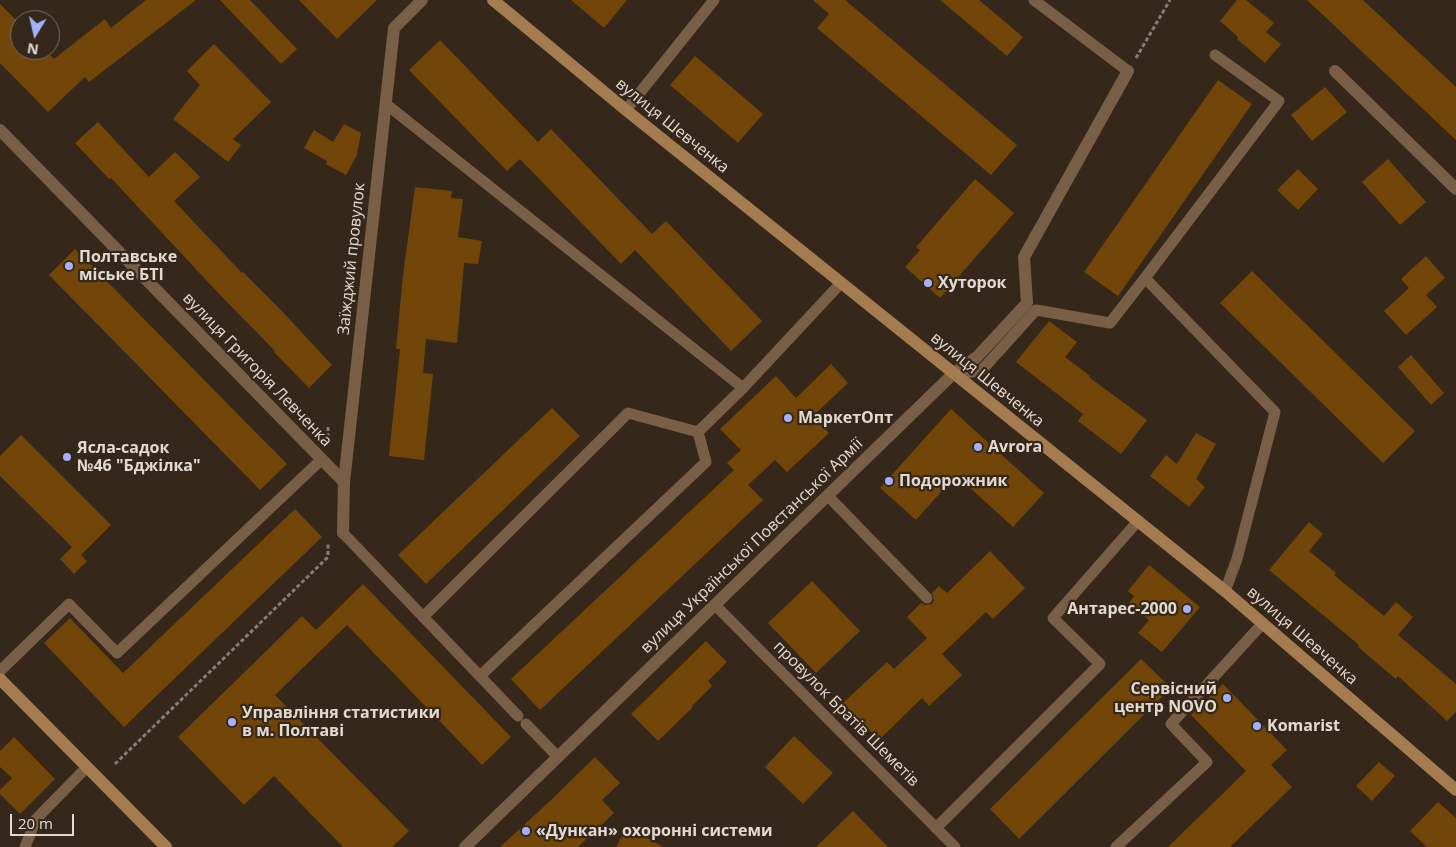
<!DOCTYPE html>
<html>
<head>
<meta charset="utf-8">
<style>
  body { margin:0 }
  #map { position:relative; width:1456px; height:847px; overflow:hidden; background:#35281b; font-family:"Open Sans",sans-serif }
  canvas { display:block }
  .north { position:absolute; left:10px; top:10px; width:50px; height:50px; box-sizing:border-box; background:#35281b; border:1px solid #7a6f64; border-radius:50%; rotate:189deg; font-size:14px; font-weight:700; line-height:20px; text-align:center; color:#e2d9d1 }
  .north::after { content:''; display:block; margin:auto; width:18px; height:22px; background:#a4b1fc; clip-path:polygon(50% 0,100% 100%,50% 72%,0 100%) }
  .scale { position:absolute; left:10px; top:814px; width:64px; height:22px; box-sizing:border-box; border:2px solid #e2d9d1; border-top:0; padding-left:6px; font-size:15px; line-height:18px; white-space:nowrap; color:#e2d9d1; -webkit-text-stroke:4px #35281b; paint-order:stroke }
</style>
</head>
<body>
<div id="map">
<canvas width="1456" height="847"></canvas>
<div class="north">N</div>
<div class="scale">20 m</div>
</div>
<script>
const g = document.querySelector('canvas').getContext('2d');
g.lineJoin = 'round';
function paint(path, color) { g.fillStyle = color; g.fill(path, 'evenodd'); }
const poly = rows => new Path2D(rows.map(r => 'M' + r).join(''));
function stroke(path, color, width, dash) { g.strokeStyle = color; g.lineWidth = width; g.lineCap = dash ? 'butt' : 'round'; g.setLineDash(dash || []); g.stroke(path); }
function write(font, color, halo, rows, align = 'center') {
  g.font = font + ' "Open Sans",sans-serif'; g.lineWidth = 4.5; g.setLineDash([]); g.textBaseline = 'middle'; g.strokeStyle = halo; g.fillStyle = color; for (const [text, x, y, turn = 0] of rows) {
    g.save(); g.translate(x, y); g.rotate((+turn || 0) * Math.PI / 180); g.textAlign = isNaN(turn) ? turn : align; if (halo) g.strokeText(text, 0, 0); g.fillText(text, 0, 0); g.restore();
  }
}
paint(poly([
  [146,0,196,0,89,82,85,77,48,112,0,63,0,4,20,24,20,50,45,50,54,59,105,19,111,28],
  [220,0,250,0,297,49,281,64],
  [299,0,377,0,337,39],
  [571,0,627,0,604,28],
  [813,0,845,0,1017,145,991,175,817,28,829,14],
  [940,0,979,0,1023,37,1007,56],
  [1237,0,1246,0,1274,23,1266,32,1281,44,1265,63,1237,39,1238,37,1220,21],
  [1307,0,1363,0,1456,87,1456,140],
  [440,40,538,142,551,129,652,234,666,221,762,321,731,351,635,250,621,264,520,159,507,171,409,70],
  [214,44,271,102,233,139,241,145,228,162,173,119,200,85,187,71],
  [695,56,763,114,738,143,670,85],
  [1218,80,1252,104,1118,296,1084,272],
  [1325,87,1347,112,1312,141,1291,115],
  [98,122,149,177,175,152,200,177,174,201,242,273,243,272,279,308,332,365,309,388,274,352,275,351,220,295,111,178,109,179,75,143],
  [344,124,361,133,357,155,346,175,326,164,327,161,304,148,314,130,333,142],
  [1388,159,1426,202,1400,225,1362,182],
  [1298,169,1318,189,1298,210,1277,190],
  [975,179,1014,213,940,298,905,267,920,250,916,247],
  [415,187,452,191,451,198,463,199,458,237,482,241,478,264,464,263,457,343,426,339,423,373,433,374,424,460,389,456,400,349,396,349,403,275],
  [75,249,287,464,260,490,49,275],
  [1426,256,1445,278,1426,295,1437,307,1406,335,1384,311,1409,288,1401,279],
  [1252,271,1415,431,1383,463,1220,303],
  [1049,321,1077,342,1065,357,1090,376,1089,377,1147,420,1121,454,1078,421,1083,414,1016,362],
  [1411,355,1444,393,1431,405,1398,367],
  [831,364,848,383,813,416,829,433,787,472,775,460,748,485,763,500,540,710,511,679,734,470,727,463,741,450,720,429,776,376,796,398],
  [552,408,580,436,426,584,398,555],
  [951,409,1044,493,1013,527,956,475,916,520,880,488],
  [1196,433,1216,444,1196,479,1205,487,1189,507,1150,476,1166,455,1177,464],
  [21,435,111,525,81,555,87,561,74,574,60,559,72,547,0,476,0,456],
  [295,509,322,537,124,727,44,643,70,618,123,673],
  [1309,522,1323,534,1309,551,1336,573,1334,575,1384,616,1396,602,1413,617,1398,635,1456,684,1456,712,1447,721,1398,676,1396,679,1358,647,1359,645,1269,570],
  [990,551,1025,588,993,619,986,612,942,654,962,675,929,706,922,698,879,740,843,703,887,662,894,669,927,638,907,617,921,603,925,605,932,604,934,600,932,593,939,586,947,593],
  [1149,565,1200,607,1162,652,1138,633,1149,620,1129,603,1134,596,1128,591],
  [812,581,860,631,816,673,768,623],
  [363,584,511,737,482,765,347,625,275,695,409,831,392,847,343,847,274,776,244,805,178,737,302,616,316,630],
  [706,641,727,662,708,681,712,686,692,706,693,707,658,741,631,714],
  [1141,659,1171,688,1019,839,990,809],
  [1223,684,1287,750,1271,765,1292,787,1230,847,1168,847,1246,771,1191,715],
  [794,736,833,773,803,804,765,767],
  [14,737,55,779,20,814,0,794,0,790,12,778,0,767,0,751],
  [595,757,620,783,602,800,614,813,578,847,500,847,550,801],
  [1379,762,1395,776,1372,801,1356,786],
  [1438,802,1456,818,1456,847,1427,847,1410,831],
  [853,811,888,847,816,847],
  [627,827,663,847,616,847]
]), '#724508');
stroke(poly([
  [1136,58,1170,0],
  [328,427,328,443],
  [115,764,328,557,328,542]
]), '#887d72', 3, [4, 2.5]);
stroke(poly([
  [1034,0,1128,71],
  [386,104,743,388],
  [626,110,714,0],
  [1145,278,1275,412,1237,559,1225,591],
  [953,374,981,371,1036,310,1110,323,1145,278,1279,101,1215,55],
  [828,496,927,598],
  [343,533,518,716],
  [715,605,955,847],
  [423,617,628,413,698,432],
  [0,671,69,604,117,653,322,459],
  [480,676,706,462,698,432,743,388,841,283],
  [526,724,558,757],
  [936,828,1100,664,1053,618,1138,521],
  [25,847,36,819,87,767],
  [1116,847,1207,762,1171,724,1263,623]
]), '#795f45', 11);
stroke(poly([
  [1335,71,1456,189],
  [0,130,344,482],
  [343,533,344,482,394,28,422,0],
  [465,847,953,374,977,357,1027,303,1024,257,1128,71]
]), '#795f45', 12);
stroke(poly([
  [493,0,626,110,1225,591,1456,790],
  [0,679,166,847]
]), '#a57b50', 12);
for (const [x, y, r, color] of [
  [69,266,5,"#a4b1fc"],
  [928,283,5,"#a4b1fc"],
  [788,418,5,"#a4b1fc"],
  [978,447,5,"#a4b1fc"],
  [67,457,5,"#a4b1fc"],
  [889,481,5,"#a4b1fc"],
  [1187,609,5,"#a4b1fc"],
  [1227,698,5,"#a4b1fc"],
  [232,722,5,"#a4b1fc"],
  [1257,726,5,"#a4b1fc"],
  [526,831,5,"#a4b1fc"]
]) { const dot = new Path2D(); dot.arc(x, y, r, 0, 2 * Math.PI); g.fillStyle = color; g.fill(dot); stroke(dot, '#35281b', 2); }
write('16px', '#e2d9d1', '#35281b', [
  ["вулиця Шевченка",672,126,39],
  ["Заїжджий провулок",352,259,-84],
  ["вулиця Григорія Левченка",257,370,46],
  ["вулиця Шевченка",987,380,39],
  ["вулиця Української Повстанської Армії",752,546,-44],
  ["вулиця Шевченка",1302,636,41],
  ["провулок Братів Шеметів",846,714,45]
]);
write('bold 16px', '#e2d9d1', '#35281b', [
  ["Полтавське",79,257],
  ["міське БТІ",79,275],
  ["Хуторок",938,283],
  ["МаркетОпт",798,418],
  ["Avrora",988,447],
  ["Ясла-садок",77,448],
  ["№46 \"Бджілка\"",77,466],
  ["Подорожник",899,481],
  ["Антарес-2000",1177,609,"right"],
  ["Сервісний",1217,689,"right"],
  ["центр NOVO",1217,707,"right"],
  ["Управління статистики",242,713],
  ["в м. Полтаві",242,731],
  ["Komarist",1267,726],
  ["«Дункан» охоронні системи",536,831]
], 'left');
</script>
</body>
</html>
